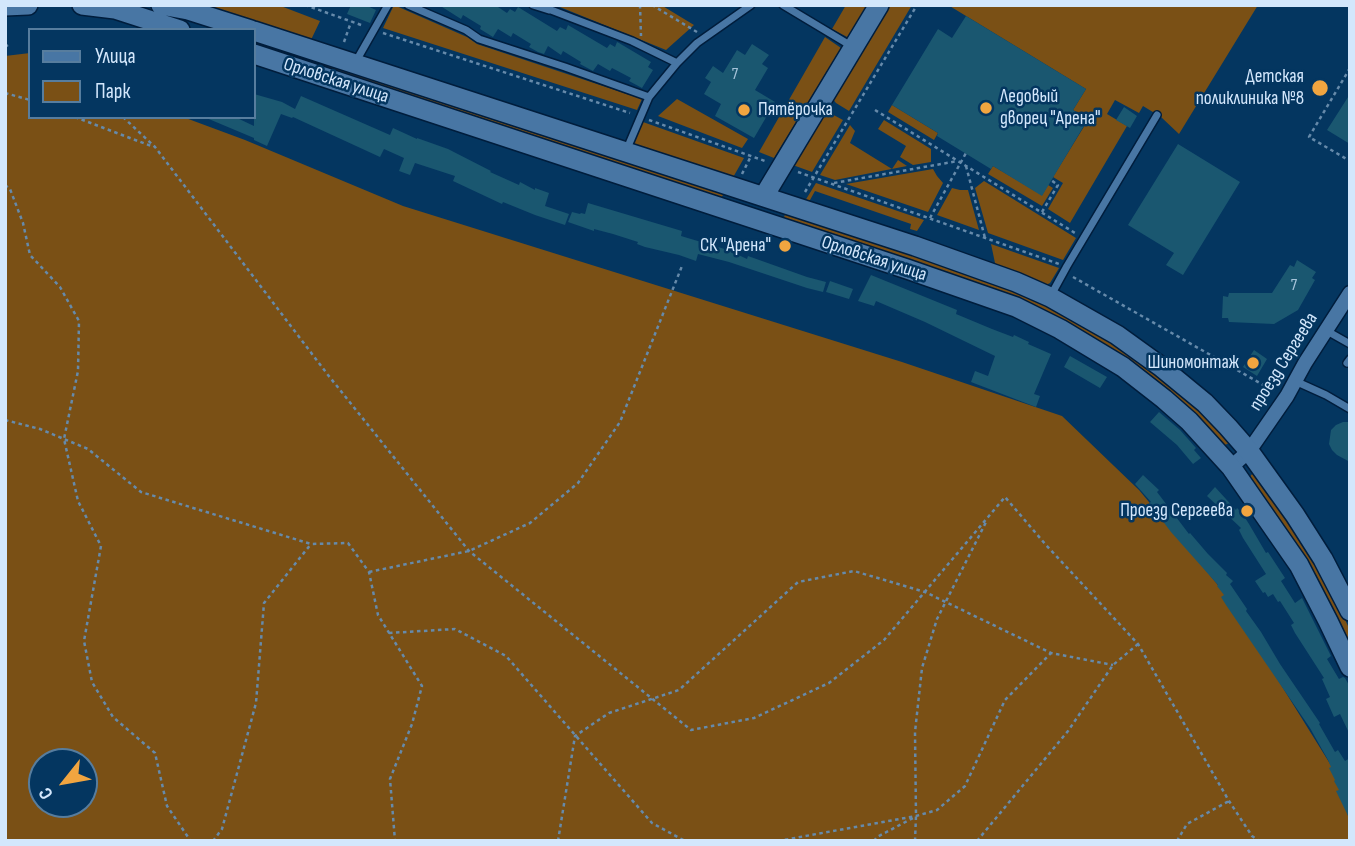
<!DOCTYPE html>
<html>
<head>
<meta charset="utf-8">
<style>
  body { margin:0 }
  #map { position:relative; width:1355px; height:846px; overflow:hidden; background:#043660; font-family:"Sofia Sans Condensed",sans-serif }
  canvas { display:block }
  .frame { position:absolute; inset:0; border:7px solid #d3e7fc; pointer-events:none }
  .legend { position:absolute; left:28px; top:28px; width:228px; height:91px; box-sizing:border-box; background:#043660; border:2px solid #577d9e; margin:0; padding:9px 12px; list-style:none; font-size:21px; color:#d3e7fc }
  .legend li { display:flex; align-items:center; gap:14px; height:35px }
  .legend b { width:35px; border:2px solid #577d9e }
  .north { position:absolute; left:28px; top:748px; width:70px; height:70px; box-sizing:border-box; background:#043660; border:2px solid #577d9e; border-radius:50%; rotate:239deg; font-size:19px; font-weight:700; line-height:28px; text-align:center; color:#d3e7fc }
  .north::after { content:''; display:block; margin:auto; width:24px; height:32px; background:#f1a540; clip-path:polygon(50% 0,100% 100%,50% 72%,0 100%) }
</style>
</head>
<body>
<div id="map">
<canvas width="1355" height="846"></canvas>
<div class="frame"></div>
<ul class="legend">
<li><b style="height:9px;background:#4876a4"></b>Улица</li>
<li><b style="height:19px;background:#7a5015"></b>Парк</li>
</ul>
<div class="north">С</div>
</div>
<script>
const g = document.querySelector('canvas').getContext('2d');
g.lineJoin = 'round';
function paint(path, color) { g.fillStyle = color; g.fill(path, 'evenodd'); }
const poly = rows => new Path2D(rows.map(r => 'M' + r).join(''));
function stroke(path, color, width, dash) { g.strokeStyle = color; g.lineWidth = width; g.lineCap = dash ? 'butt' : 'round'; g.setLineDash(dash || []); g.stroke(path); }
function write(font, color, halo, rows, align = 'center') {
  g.font = font + ' "Sofia Sans Condensed",sans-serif'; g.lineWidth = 5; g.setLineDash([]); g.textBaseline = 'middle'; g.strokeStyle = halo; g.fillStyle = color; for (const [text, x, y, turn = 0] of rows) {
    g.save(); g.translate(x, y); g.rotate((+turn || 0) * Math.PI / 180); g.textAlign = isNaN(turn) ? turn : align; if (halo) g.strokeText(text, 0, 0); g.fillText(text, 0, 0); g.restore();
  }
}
paint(poly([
  [197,5,278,5,320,21,310,42],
  [394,5,467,37,477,44,642,99,637,110,383,28],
  [555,5,661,5,694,25,666,50],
  [846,5,869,5,849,38,832,29],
  [887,5,912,5,849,111,836,103,832,98],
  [948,5,1258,5,1179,134,1161,117,1143,106,1139,113,1115,100,1107,114,1127,126,1070,223,1048,209,1063,183,1053,177,1088,120,1073,110,1086,89],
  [825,37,841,48,774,158,759,152],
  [254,38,723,192,723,195,721,198,254,48],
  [30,53,30,117,183,117,245,140,403,206,902,362,1062,416,1139,490,1222,590,1337,775,1350,823,1350,841,5,841,5,56],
  [42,762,84,762,84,804,42,804],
  [677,99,748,139,742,148,658,116],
  [892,105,938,133,934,140,888,112],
  [824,112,828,112,843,120,812,172,790,164],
  [884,120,931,149,931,162,913,165,900,157,906,146,878,129],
  [643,122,744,158,731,181,632,148],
  [850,125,855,131,850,143,892,169,898,160,907,166,835,180,820,175],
  [993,166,1042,195,1048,185,1053,188,1042,206,988,174],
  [933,169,937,176,943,183,928,212,846,184],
  [984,181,1076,238,1063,260,988,233,975,188],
  [816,183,924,220,917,231,910,229,911,224,815,191,810,200,805,201],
  [952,188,960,190,968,190,979,230,937,215],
  [790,213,1039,299,1115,340,1202,409,1230,441,1229,443,1225,445,1222,444,1110,349,784,218,785,214],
  [991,244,1059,268,1050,283,1046,285,999,267,995,263],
  [1255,473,1316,561,1350,630,1350,650,1250,478,1251,475]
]), '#7a5015');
paint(poly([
  [351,5,365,5,376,10,370,23,347,14],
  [439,5,495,5,507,13,510,9,515,12,518,7,557,31,560,27,566,30,568,25,607,48,610,44,615,47,617,42,619,43,651,62,648,67,653,70,642,88,629,81,631,78,612,68,610,71,598,64,593,71,580,64,581,62,563,51,561,55,548,46,544,54,538,52,529,47,531,44,513,33,511,37,498,29,493,37,480,29,481,26,463,15,461,19],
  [966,16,1086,89,1073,110,1088,119,1042,196,993,166,991,169,937,136,938,133,892,105,938,29,952,38],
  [752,44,769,55,762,64,768,68,755,90,775,102,754,138,715,116,721,104,704,94,711,82,705,78,713,66,723,73,737,50,745,55],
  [254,94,282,102,295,109,301,96,390,135,393,128,417,139,417,138,448,149,491,171,490,172,519,185,520,182,535,190,535,188,549,193,545,206,569,214,565,225,535,215,503,202,502,204,453,181,455,176,415,163,410,175,399,171,404,158,384,149,380,157,293,117,292,118,281,114,267,146,254,140,254,138,204,117,235,117,254,126],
  [1350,94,1350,144,1327,130],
  [1124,107,1137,116,1130,128,1116,120],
  [1178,144,1240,182,1183,275,1166,265,1174,253,1128,225],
  [588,203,682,231,681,236,728,250,747,259,748,256,807,277,826,282,823,292,807,288,729,262,698,254,696,261,679,255,645,247,637,244,638,242,613,234,594,229,594,231,568,222,572,212,580,214,581,213,585,214],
  [1297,260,1316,272,1312,278,1315,280,1298,310,1274,324,1229,322,1228,318,1222,318,1223,296,1228,297,1229,293,1272,293,1290,265,1294,267],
  [871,275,957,310,956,314,992,329,1013,337,1014,335,1029,342,1028,344,1051,354,1034,394,1040,396,1036,407,971,382,975,371,988,376,995,356,925,322,876,301,874,306,858,301],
  [830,281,853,289,849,299,826,292],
  [1254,350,1267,359,1257,376,1243,367],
  [1070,356,1107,377,1100,388,1064,367],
  [1159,412,1180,430,1196,448,1194,450,1201,458,1193,464,1177,445,1150,422],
  [1343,422,1350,422,1350,462,1337,455,1332,450,1329,444,1331,430,1336,425],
  [1143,475,1159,490,1157,492,1189,534,1190,533,1208,554,1227,573,1226,575,1233,581,1230,584,1247,609,1246,611,1261,632,1280,664,1320,723,1319,724,1335,752,1338,750,1345,761,1350,758,1350,820,1336,791,1339,790,1334,781,1335,780,1329,768,1331,767,1328,760,1310,728,1226,605,1221,597,1224,595,1217,586,1218,585,1171,532,1149,503,1151,502,1135,484],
  [1215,487,1236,510,1237,508,1242,513,1249,524,1266,553,1268,552,1285,578,1281,581,1295,603,1302,598,1331,656,1327,659,1339,679,1343,677,1345,678,1350,687,1350,735,1340,714,1334,717,1326,699,1330,697,1322,679,1324,678,1295,633,1291,625,1294,623,1280,601,1278,602,1273,594,1268,597,1265,592,1263,593,1255,581,1266,574,1243,538,1239,530,1241,528,1207,496]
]), '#1a5770');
const lane = poly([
  [408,5,466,30,479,39,565,67,649,97],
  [533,5,549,10],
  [545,5,551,10,632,41,677,63],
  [783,5,853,47],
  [355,63,388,5],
  [626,151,649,97,677,63,697,43,751,5],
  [1050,297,1067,266,1157,115],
  [1327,331,1350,344],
  [1347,363,1350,359],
  [1295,381,1326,395,1350,409]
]);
const street = poly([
  [1231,467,1249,451,1287,396,1305,363,1350,293]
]);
const secondary = poly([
  [82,5,115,9,180,30],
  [161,5,188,10,251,30],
  [5,6,28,5],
  [254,31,915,246,1016,282,1050,297,1117,335,1160,366,1205,403,1228,427,1249,451,1295,515,1323,559,1350,611],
  [254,54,907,269,1016,307,1060,329,1123,367,1164,399,1189,421,1231,467,1299,565,1328,621,1350,667],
  [764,196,879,5]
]);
stroke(lane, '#001d3c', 10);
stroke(street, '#001d3c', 17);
stroke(secondary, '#001d3c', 22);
stroke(poly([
  [305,5,364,26],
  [640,5,641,36],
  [652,5,697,32],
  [383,33,630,113],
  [344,42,351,22],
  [5,47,8,45],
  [1350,68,1309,137,1350,161],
  [5,93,30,100],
  [875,110,1075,233],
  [75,117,151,146],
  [123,117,155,147,328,375,469,551,691,730,754,718,829,683,884,640,1005,497,1046,545,1138,644,1229,801,1252,836,1259,841],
  [649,120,765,161],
  [966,166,985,238],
  [798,172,1059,264],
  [742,174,751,156],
  [834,183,958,161],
  [5,185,10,189,23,223,30,255,60,287,79,321,78,371,64,439,78,501,101,546,84,641,92,682,113,717,155,753,167,806,190,840,192,841],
  [805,192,917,5],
  [1042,212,1058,185,1051,180],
  [930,218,966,153],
  [1073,277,1274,391],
  [5,420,40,429,88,449,141,492,311,544,348,543,369,572,378,615,422,686,412,724,390,779,395,841],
  [369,572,469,551,530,523,578,483,620,422,682,266],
  [389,633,455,629,506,656,652,823,685,841],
  [213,841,222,829,256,703,264,603,311,544],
  [558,841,575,736,609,713,679,690,798,582,854,571,925,592,1051,653,1113,665],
  [778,841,916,816,937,810,965,786,1005,700,1051,653],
  [874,841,877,837,913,818],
  [915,841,916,816,915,732,922,668,937,619,986,522],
  [977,841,1068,731,1113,665,1138,644],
  [1177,841,1187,824,1229,801]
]), '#668aaa', 2.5, [3.5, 3.5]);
stroke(lane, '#4876a4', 7);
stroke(street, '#4876a4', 14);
stroke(secondary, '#4876a4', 19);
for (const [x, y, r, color] of [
  [1320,88,9,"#f1a540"],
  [986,108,7,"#f1a540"],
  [744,110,7,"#f1a540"],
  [785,246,7,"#f1a540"],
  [1253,363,7,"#f1a540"],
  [1247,511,7,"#f1a540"]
]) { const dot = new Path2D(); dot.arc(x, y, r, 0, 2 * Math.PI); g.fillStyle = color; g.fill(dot); stroke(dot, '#043660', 2.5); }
write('16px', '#a5c3d9', null, [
  ["7",735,75],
  ["7",1294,286]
]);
write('19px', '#d3e7fc', '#043660', [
  ["Детская",1304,77],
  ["поликлиника №8",1304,99],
  ["Ледовый",1000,97,"left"],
  ["дворец \"Арена\"",1000,119,"left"],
  ["Пятёрочка",758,110,"left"],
  ["СК \"Арена\"",771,246],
  ["Шиномонтаж",1239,363],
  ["Проезд Сергеева",1233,511]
], 'right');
write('19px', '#d3e7fc', '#043660', [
  ["Орловская улица",336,81,18],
  ["Орловская улица",874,259,18],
  ["проезд Сергеева",1284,362,-58]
]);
</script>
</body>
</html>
